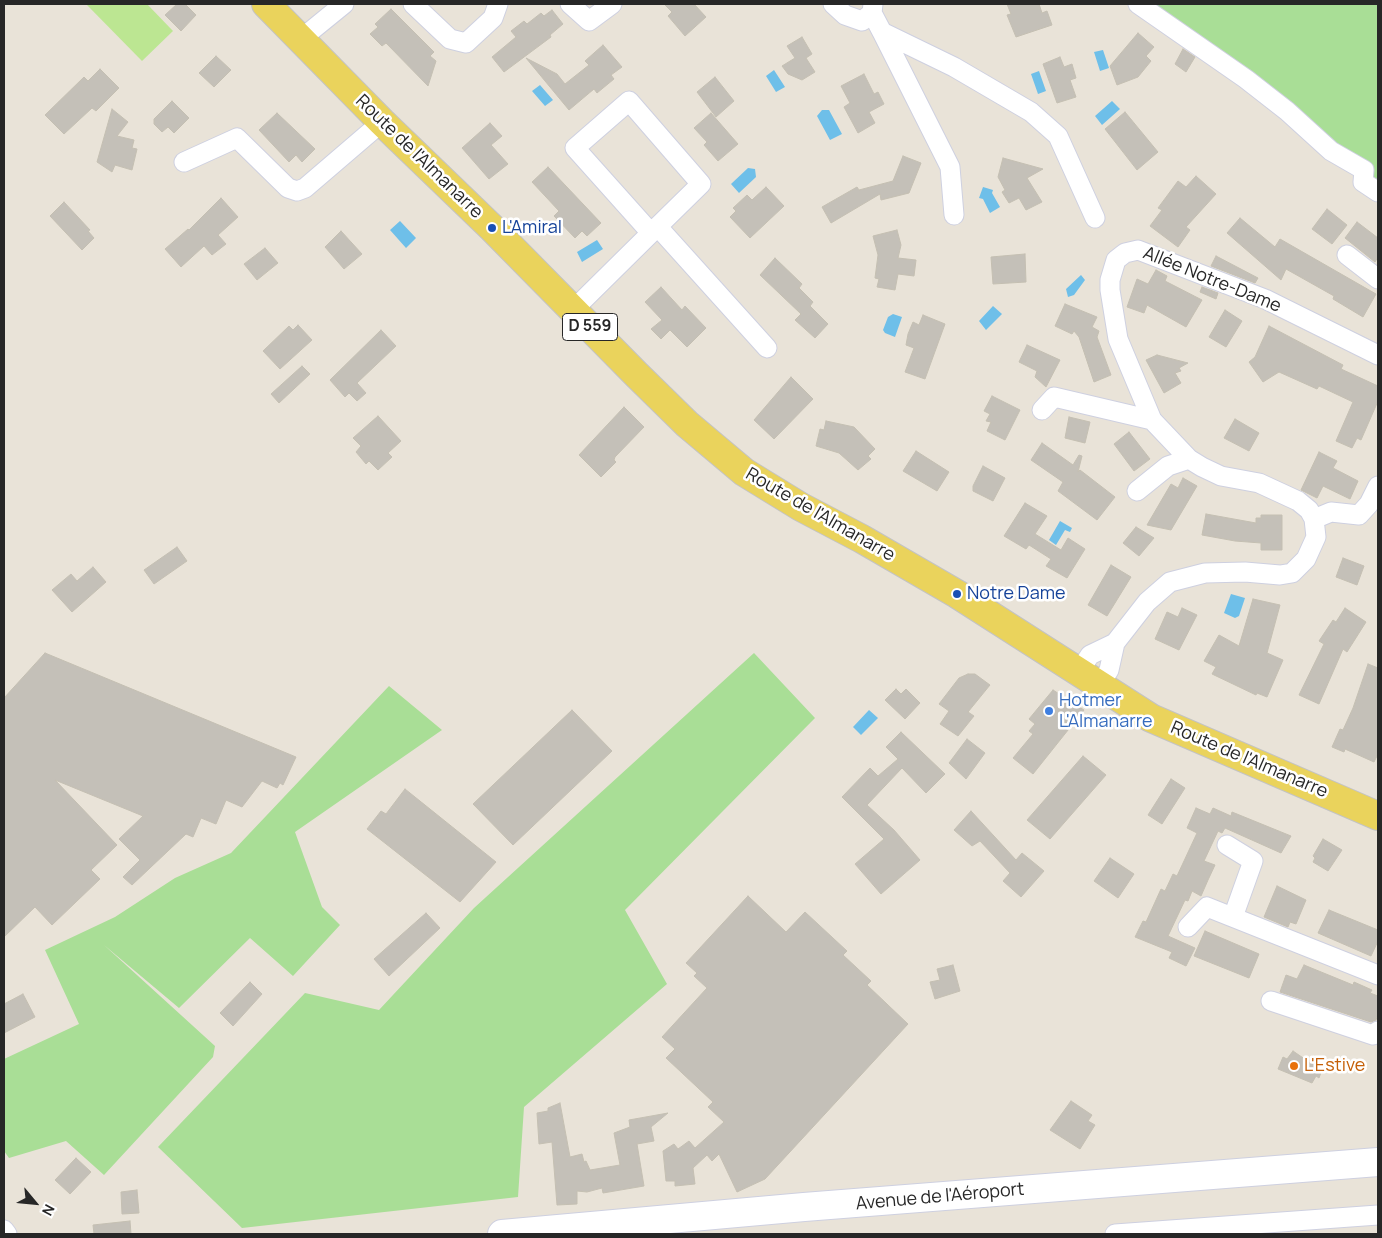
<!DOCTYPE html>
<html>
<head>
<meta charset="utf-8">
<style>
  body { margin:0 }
  #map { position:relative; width:1382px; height:1238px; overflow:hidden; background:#e9e3d8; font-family:Manrope,sans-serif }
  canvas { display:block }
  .frame { position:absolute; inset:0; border:5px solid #272727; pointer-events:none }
  .north { position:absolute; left:10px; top:1178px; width:50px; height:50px; -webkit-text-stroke:4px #fff; paint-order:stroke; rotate:118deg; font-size:14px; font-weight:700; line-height:20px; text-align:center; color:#272727 }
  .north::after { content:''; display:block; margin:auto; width:18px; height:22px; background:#272727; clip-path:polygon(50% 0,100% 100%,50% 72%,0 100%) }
</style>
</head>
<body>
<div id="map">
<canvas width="1382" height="1238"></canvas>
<div class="frame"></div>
<div class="north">N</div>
</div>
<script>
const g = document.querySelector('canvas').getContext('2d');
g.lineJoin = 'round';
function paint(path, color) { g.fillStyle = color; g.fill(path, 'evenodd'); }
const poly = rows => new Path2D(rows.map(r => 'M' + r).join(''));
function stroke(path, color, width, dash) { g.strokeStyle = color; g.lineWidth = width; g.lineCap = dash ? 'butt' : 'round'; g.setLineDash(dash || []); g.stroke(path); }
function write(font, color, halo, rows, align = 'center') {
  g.font = font + ' Manrope,sans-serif'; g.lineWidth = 5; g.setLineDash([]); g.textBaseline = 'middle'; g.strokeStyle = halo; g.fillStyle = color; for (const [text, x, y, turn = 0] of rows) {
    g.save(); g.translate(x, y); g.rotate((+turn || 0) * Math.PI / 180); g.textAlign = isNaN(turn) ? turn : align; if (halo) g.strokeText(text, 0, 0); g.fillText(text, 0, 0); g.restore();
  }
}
paint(poly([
  [1142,4,1378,4,1378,183],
  [754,653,815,718,625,910,667,984,524,1107,518,1197,242,1228,158,1147,305,993,379,1010,474,908],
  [389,686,442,730,295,832,322,907,340,925,293,976,250,938,179,1008,104,945,215,1046,213,1057,104,1175,66,1141,9,1158,4,1151,4,1059,79,1024,45,950,115,917,175,878,231,853]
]), '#a9de96');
paint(poly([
  [86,4,147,4,173,31,142,61]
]), '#bce692');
paint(poly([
  [1103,50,1109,68,1100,71,1094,52],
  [774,70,785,87,776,92,766,76],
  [1039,71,1046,91,1038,94,1031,74],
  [540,85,553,100,545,106,532,91],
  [1112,101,1120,109,1102,125,1095,116],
  [822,110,829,110,842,134,830,140,817,116],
  [748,168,755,169,756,177,739,193,731,184],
  [983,187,993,190,992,193,1000,207,990,213,983,199,979,198],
  [400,221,416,238,406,248,390,230],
  [597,240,603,249,582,262,577,252],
  [1081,275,1085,280,1074,295,1068,297,1066,289],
  [993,306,1002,314,986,330,979,321],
  [893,314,902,317,895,337,885,333,883,330,888,317],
  [1060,521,1072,528,1070,532,1065,530,1056,545,1049,540],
  [1231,594,1245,598,1239,616,1235,618,1224,613],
  [869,710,878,718,861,735,853,727]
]), '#6ebfe9');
const building = poly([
  [177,4,185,4,196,15,181,31,165,15,177,4],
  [664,4,694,4,706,17,685,36,668,16,672,12,664,4],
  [1007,4,1039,4,1042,13,1047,11,1052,25,1016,37,1007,15,1011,14,1007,4],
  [391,9,434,52,430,56,436,61,428,86,386,43,382,46,370,34,378,27,375,24,391,9],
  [552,10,563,24,550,35,551,37,504,72,492,57,516,37,511,31,524,21,527,24,541,13,544,16,552,10],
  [1138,33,1154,47,1146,56,1151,61,1138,77,1117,85,1110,66,1138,33],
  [802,37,812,54,806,58,815,72,802,80,788,74,782,66,795,58,787,46,802,37],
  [603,45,622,67,611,75,614,79,597,93,594,89,569,110,526,58,557,74,565,84,589,65,585,61,603,45],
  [1183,49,1195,57,1186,72,1175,64,1183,49],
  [216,56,231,70,214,87,199,73,216,56],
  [1060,57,1064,67,1072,64,1076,78,1070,80,1076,97,1057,103,1043,64,1060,57],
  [100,69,119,88,96,111,92,108,64,134,45,115,84,77,88,81,100,69],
  [864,74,874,94,878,92,884,104,869,112,875,123,858,133,844,107,850,103,841,86,864,74],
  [715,77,734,101,716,117,697,92,715,77],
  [172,101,189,118,174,133,168,127,162,132,154,124,154,119,172,101],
  [112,109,128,122,117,136,134,140,132,148,137,149,132,170,115,165,112,172,97,162,112,109],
  [1125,112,1158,152,1137,170,1105,129,1125,112],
  [277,113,315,149,302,162,296,155,289,162,259,130,277,113],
  [711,113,738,144,718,161,704,145,707,142,694,128,711,113],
  [490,123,502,136,491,145,508,164,489,179,462,148,490,123],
  [903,156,921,163,909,193,881,200,880,194,831,223,822,207,857,187,859,190,893,181,903,156],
  [1003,158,1043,169,1027,178,1042,202,1026,210,1019,198,1009,203,1002,192,1005,190,998,177,1003,158],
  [548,167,601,223,587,236,582,231,575,238,554,216,559,211,532,182,548,167],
  [1196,176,1216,194,1186,227,1190,230,1178,247,1150,226,1162,210,1158,208,1178,181,1186,187,1196,176],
  [766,187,784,206,750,238,730,217,736,211,733,208,747,195,752,200,766,187],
  [221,198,238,217,218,235,226,244,212,255,204,246,181,267,165,249,188,229,189,230,221,198],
  [64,202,90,230,88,231,94,238,82,250,50,216,64,202],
  [1327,209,1347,225,1332,244,1312,229,1327,209],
  [1240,218,1275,247,1280,239,1376,294,1363,317,1333,299,1334,296,1286,269,1281,280,1227,233,1240,218],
  [1357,222,1378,238,1378,257,1375,262,1345,238,1357,222],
  [897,230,901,245,898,258,916,260,914,276,898,274,895,290,877,287,879,279,875,278,878,255,873,236,897,230],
  [341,231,362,254,344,269,325,247,341,231],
  [265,248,278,263,257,280,244,264,265,248],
  [1025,254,1026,282,993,284,991,257,1025,254],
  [1216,256,1258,278,1255,283,1211,266,1216,256],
  [775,258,802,284,799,288,813,302,810,306,828,324,815,338,795,320,801,314,760,275,775,258],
  [1156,270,1167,276,1165,281,1202,300,1186,327,1147,305,1144,313,1127,307,1137,279,1148,284,1156,270],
  [661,287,682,310,685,306,706,328,687,347,670,330,661,339,651,329,662,320,645,302,661,287],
  [1202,287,1218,293,1216,299,1200,292,1202,287],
  [1065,304,1097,317,1092,327,1099,331,1097,337,1111,375,1094,382,1079,337,1074,331,1072,334,1055,326,1065,304],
  [1225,310,1242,321,1226,347,1209,337,1225,310],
  [923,315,945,324,925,379,905,372,914,348,906,345,908,334,913,322,919,325,923,315],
  [298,325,312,340,280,369,263,351,289,326,293,330,298,325],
  [1269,326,1343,365,1341,369,1378,386,1378,401,1361,440,1357,438,1352,448,1336,441,1353,402,1319,386,1317,389,1279,372,1263,382,1249,362,1255,357,1269,326],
  [381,330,396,346,357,383,366,393,357,401,349,393,345,397,330,380,381,330],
  [1027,345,1060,360,1046,387,1035,377,1037,371,1019,362,1027,345],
  [1157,355,1188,363,1179,368,1181,371,1175,373,1181,383,1164,393,1146,360,1157,355],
  [302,366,310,374,279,403,271,394,302,366],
  [791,377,813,399,774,439,754,420,791,377],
  [992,396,1020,410,1005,440,987,431,991,422,986,421,990,414,984,411,992,396],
  [624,407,644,427,615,457,614,460,616,462,601,477,579,455,624,407],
  [378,416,401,441,388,453,392,457,378,470,369,461,366,464,356,452,361,446,353,438,378,416],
  [1069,417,1090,422,1085,443,1065,438,1069,417],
  [1235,419,1259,433,1249,451,1224,438,1235,419],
  [826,421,854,427,875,449,868,456,871,459,858,470,839,453,816,446,820,429,824,430,826,421],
  [1129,432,1150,459,1134,471,1114,444,1129,432],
  [1042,443,1073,465,1079,455,1082,456,1078,472,1080,470,1115,497,1097,520,1058,491,1063,482,1031,460,1042,443],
  [916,451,949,472,937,491,903,471,916,451],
  [1319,452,1337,461,1333,468,1358,481,1350,499,1323,486,1317,498,1301,490,1319,452],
  [983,466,1005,478,993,501,973,491,973,486,983,466],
  [1183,478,1197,486,1171,530,1147,525,1171,484,1178,488,1183,478],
  [1025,503,1047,516,1035,534,1061,550,1068,538,1085,549,1067,578,1046,566,1051,559,1029,545,1026,549,1004,536,1025,503],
  [1206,514,1256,523,1256,518,1261,518,1261,515,1282,515,1282,550,1261,550,1261,543,1235,541,1202,535,1206,514],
  [1136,527,1154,538,1139,556,1123,543,1136,527],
  [177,547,187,561,154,584,144,570,177,547],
  [1343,558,1364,566,1357,585,1336,577,1343,558],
  [1111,565,1131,577,1107,616,1088,605,1111,565],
  [93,567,106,582,72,612,52,590,71,574,77,581,93,567],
  [1253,599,1280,605,1267,653,1283,660,1267,697,1257,693,1256,695,1212,674,1216,667,1204,661,1219,635,1239,646,1253,599],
  [1182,608,1197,615,1179,650,1155,639,1167,612,1178,617,1182,608],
  [1345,608,1366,622,1347,652,1343,649,1319,704,1299,695,1324,644,1319,641,1333,620,1336,622,1345,608],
  [45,653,296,757,283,785,280,783,277,788,262,781,242,807,226,800,216,824,201,818,193,837,186,834,132,885,123,877,140,860,119,839,143,816,55,780,117,845,91,870,100,879,52,925,35,907,4,937,4,698,45,653],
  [1368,664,1378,668,1378,754,1374,762,1345,749,1344,752,1332,747,1340,729,1343,730,1353,708,1368,664],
  [968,674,975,674,990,685,968,712,974,716,958,736,940,724,949,711,939,704,959,678,968,674],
  [896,689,901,694,906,689,920,703,905,719,885,700,896,689],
  [1053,690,1084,710,1033,774,1013,758,1033,734,1029,731,1035,724,1029,719,1053,690],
  [572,710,612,751,513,845,473,804,572,710],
  [901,732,945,774,926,793,902,768,867,805,894,830,920,860,881,894,855,864,884,839,842,797,870,768,878,776,898,759,886,747,901,732],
  [967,739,985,753,966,779,949,763,967,739],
  [1083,756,1106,775,1050,839,1027,820,1083,756],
  [1171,779,1185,788,1162,824,1148,815,1171,779],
  [405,789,496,862,460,902,367,829,381,811,386,814,405,789],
  [1196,808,1210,814,1213,808,1231,816,1232,812,1291,836,1281,853,1225,828,1222,833,1218,831,1204,861,1215,865,1208,880,1201,896,1192,891,1188,901,1185,900,1168,936,1195,948,1186,966,1169,958,1172,952,1135,937,1143,921,1146,922,1161,889,1165,891,1173,874,1177,876,1197,833,1187,828,1196,808],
  [971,811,1016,860,1022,853,1044,871,1021,897,1003,881,1010,873,980,841,972,846,954,830,971,811],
  [1323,839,1342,850,1328,871,1313,862,1315,858,1313,856,1323,839],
  [1110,858,1134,874,1118,898,1094,881,1110,858],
  [1277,886,1306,900,1296,924,1290,922,1288,927,1264,917,1277,886],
  [748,896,786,932,805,912,847,951,843,955,871,981,867,985,908,1024,765,1179,737,1192,719,1154,712,1161,707,1155,693,1168,695,1184,675,1186,675,1181,666,1181,663,1151,674,1144,678,1149,689,1141,695,1148,724,1122,708,1107,713,1102,666,1058,675,1049,662,1037,707,988,694,976,697,973,686,963,748,896],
  [1329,910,1378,930,1378,941,1371,956,1318,933,1329,910],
  [426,913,440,928,389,976,374,959,426,913],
  [1205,931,1259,954,1249,978,1194,956,1205,931],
  [953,965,960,991,935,999,930,982,940,980,937,969,953,965],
  [1304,965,1353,985,1354,982,1372,990,1370,993,1378,996,1378,1014,1376,1020,1371,1022,1280,992,1286,975,1297,979,1304,965],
  [250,982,262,994,233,1026,220,1013,250,982],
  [23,994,35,1017,4,1033,4,1004,23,994],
  [1293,1051,1309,1062,1312,1056,1325,1061,1319,1078,1316,1076,1312,1083,1278,1069,1283,1057,1287,1059,1293,1051],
  [1071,1101,1092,1115,1088,1121,1095,1125,1080,1149,1050,1130,1071,1101],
  [560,1103,570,1157,582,1154,584,1162,586,1161,590,1170,620,1165,614,1133,630,1127,629,1120,668,1113,651,1127,654,1141,637,1144,644,1186,603,1193,602,1188,587,1192,577,1191,577,1204,557,1205,552,1142,539,1144,537,1113,548,1111,548,1108,560,1103],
  [76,1158,91,1172,70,1194,55,1180,76,1158],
  [137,1190,139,1213,122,1214,121,1192,137,1190],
  [130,1221,131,1234,94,1234,93,1225,130,1221]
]);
paint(building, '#c4c0b8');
stroke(building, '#c4bfb2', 1);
const minor = poly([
  [413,4,450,39,466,43,493,18,498,4],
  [570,4,589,21,612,4],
  [833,4,845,15,862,21,872,13,873,4],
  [1138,4,1246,79,1287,111,1331,151,1364,170,1363,182,1378,192],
  [872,13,882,32,954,67,1031,112,1058,136,1095,218],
  [882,32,950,167,954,215],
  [301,39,344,4],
  [184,162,237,138,288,188,297,191,305,188,382,122],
  [658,227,767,348],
  [1347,255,1378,279],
  [573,310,651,233,701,184,629,101,575,148,651,233],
  [1042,410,1054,397,1152,420],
  [1137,491,1168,466,1189,459],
  [1314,519,1331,512,1359,515,1369,504,1378,486],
  [1078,673,1090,655,1115,643],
  [1099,687,1109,670,1115,643,1147,602,1170,582,1205,573,1245,572,1280,575,1292,573,1306,559,1316,537,1314,519,1309,510,1298,501,1259,483,1221,476,1202,467,1189,459,1152,420,1118,339,1110,290,1110,280,1116,260,1125,253,1138,250,1265,299,1378,355],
  [1227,845,1253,861,1233,917],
  [1188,927,1207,907,1378,975],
  [1271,1001,1373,1035,1378,1031],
  [4,1230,7,1234],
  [1115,1234,1378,1215]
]);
const secondary = poly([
  [502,1234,804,1207,1378,1162]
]);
const primary = poly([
  [266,4,382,122,492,228,636,374,687,424,744,472,801,507,862,539,957,594,1151,718,1378,816]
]);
stroke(minor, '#ced0e0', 21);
stroke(secondary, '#ced0e0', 30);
stroke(primary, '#c3c3c3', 30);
stroke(minor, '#fff', 19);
stroke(secondary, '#fff', 28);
stroke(primary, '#ead35c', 28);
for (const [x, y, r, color] of [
  [492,228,5,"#1a4fb4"],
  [957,594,5,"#1a4fb4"],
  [1049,711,5,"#3f7fe0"],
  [1294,1066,5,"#e8710a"]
]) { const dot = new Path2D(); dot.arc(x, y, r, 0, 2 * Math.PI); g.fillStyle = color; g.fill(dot); stroke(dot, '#fff', 2); }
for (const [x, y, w] of [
  [590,327,55]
]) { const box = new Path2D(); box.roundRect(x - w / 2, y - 13.5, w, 27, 4); g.fillStyle = '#fff'; g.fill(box); stroke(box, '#272727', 1); }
write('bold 16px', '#272727', null, [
  ["D 559",590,327]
]);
write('18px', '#272727', '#fff', [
  ["Route de l'Almanarre",419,157,44],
  ["Allée Notre-Dame",1212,280,22],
  ["Route de l'Almanarre",820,515,30],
  ["Route de l'Almanarre",1249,760,23],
  ["Avenue de l'Aéroport",940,1197,-5]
]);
write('18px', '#164399', '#fff', [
  ["L'Amiral",502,228],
  ["Notre Dame",967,594]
], 'left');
write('18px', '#366cbe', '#fff', [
  ["Hotmer",1059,701],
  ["L'Almanarre",1059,722]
], 'left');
write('18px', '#c56008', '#fff', [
  ["L'Estive",1304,1066]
], 'left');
</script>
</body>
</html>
